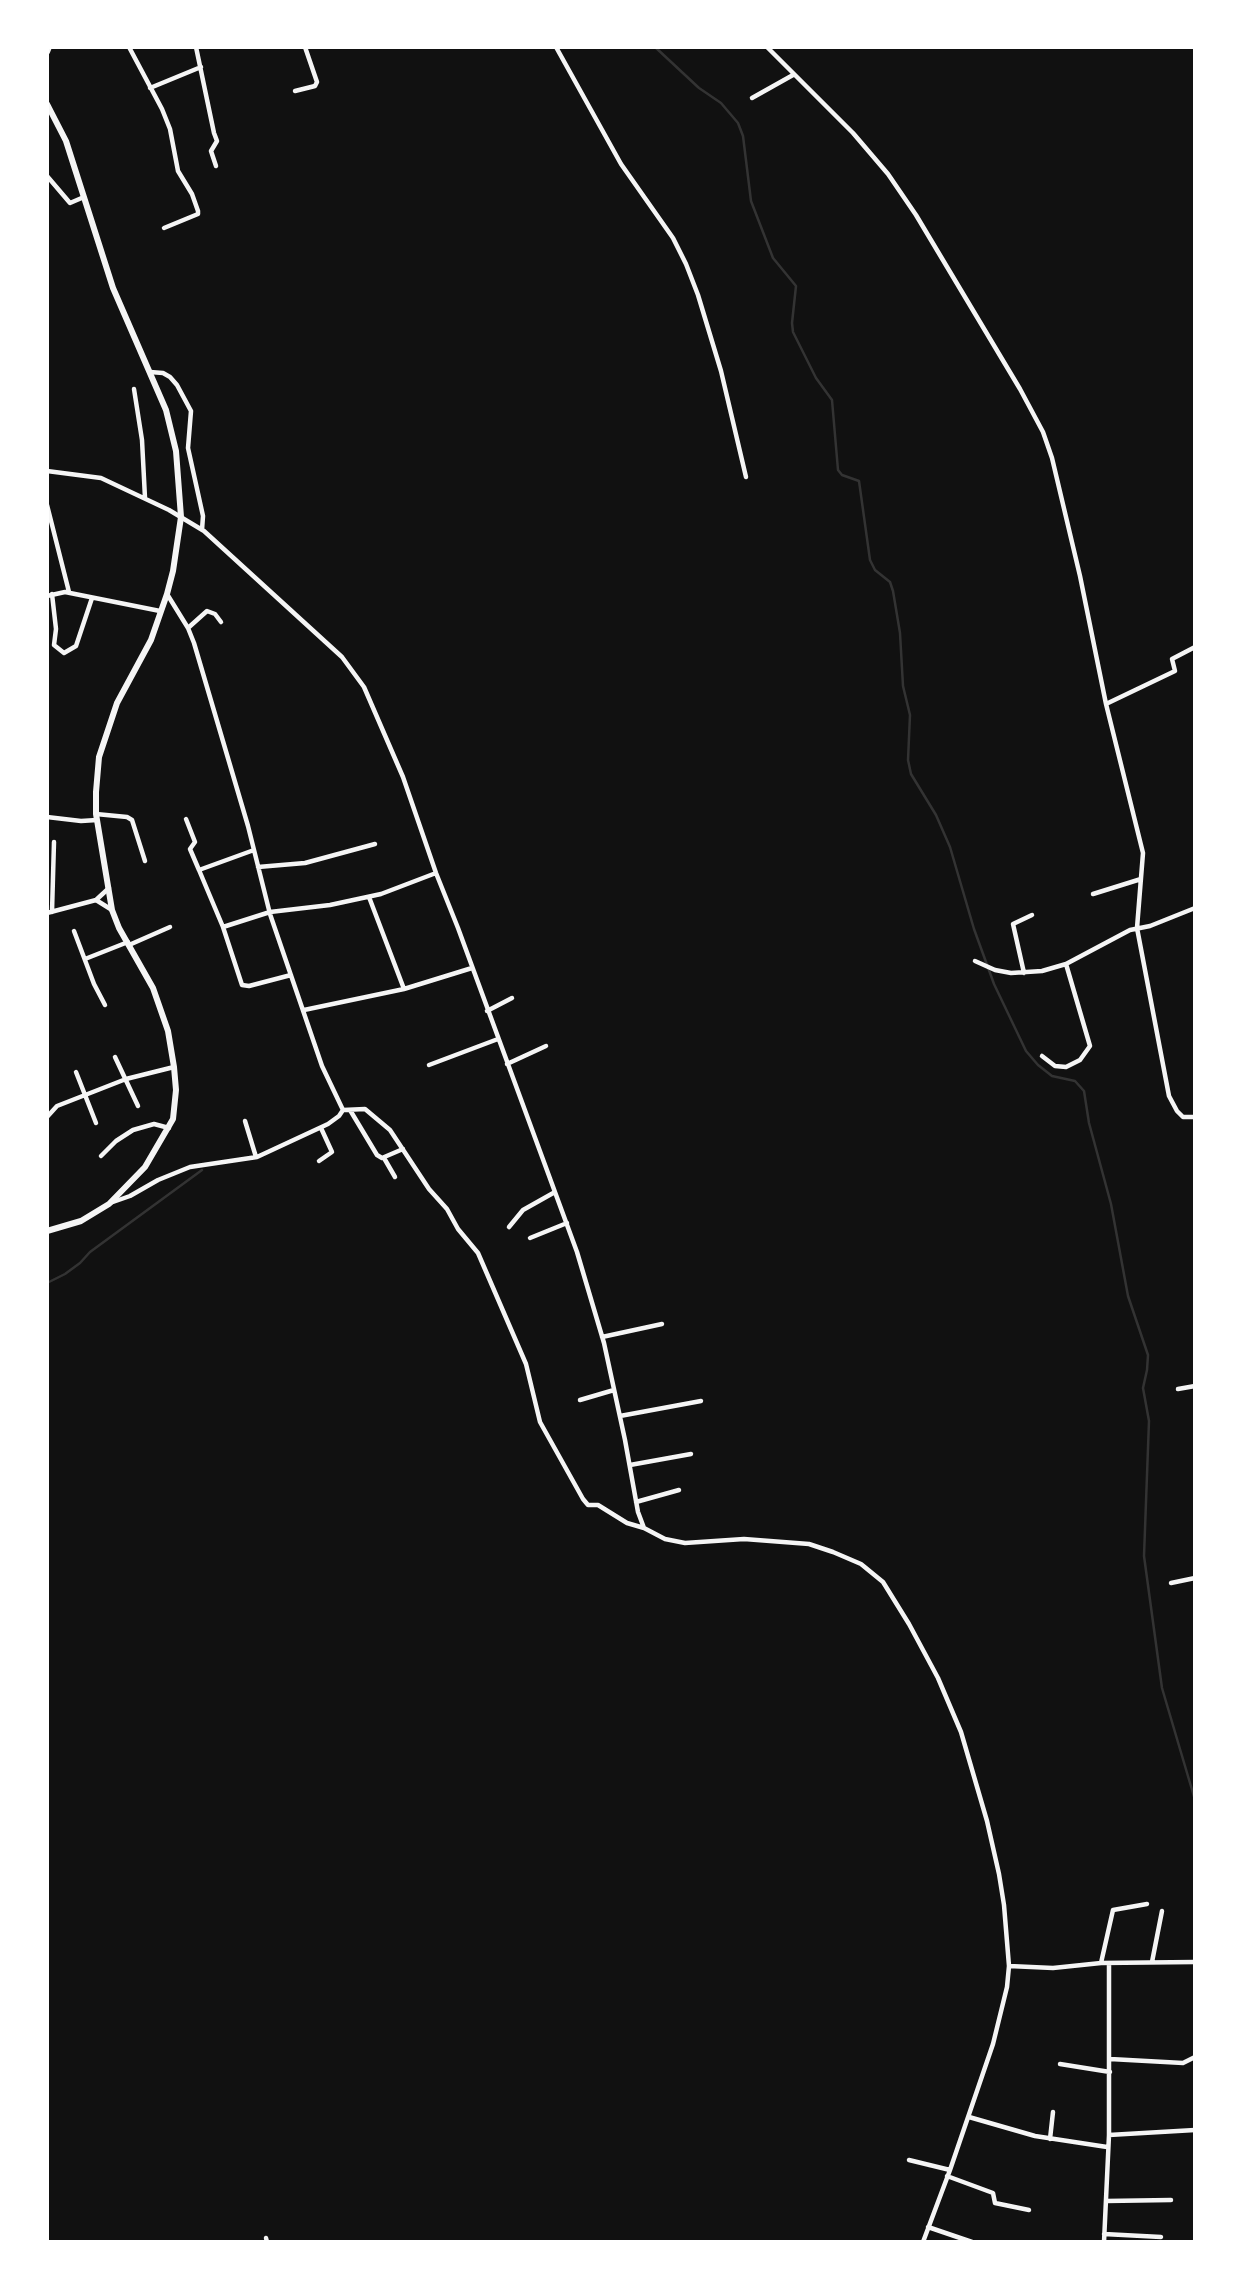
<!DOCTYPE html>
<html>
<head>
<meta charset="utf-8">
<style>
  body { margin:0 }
  #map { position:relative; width:1242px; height:2289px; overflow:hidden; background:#111; font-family:"Titillium Web",sans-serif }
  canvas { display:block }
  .frame { position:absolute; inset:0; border:49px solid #fff; pointer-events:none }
</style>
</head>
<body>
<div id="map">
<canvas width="1242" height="2289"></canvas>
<div class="frame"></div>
</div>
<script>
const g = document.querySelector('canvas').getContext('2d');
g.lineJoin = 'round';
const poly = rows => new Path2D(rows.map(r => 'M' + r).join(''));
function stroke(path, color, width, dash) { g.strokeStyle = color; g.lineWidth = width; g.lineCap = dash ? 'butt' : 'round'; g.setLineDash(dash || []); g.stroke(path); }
stroke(poly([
  [655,47,699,88,721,103,738,123,743,136,751,201,773,258,796,286,792,323,793,332,816,378,832,400,838,470,842,475,859,481,870,560,875,570,890,582,893,591,900,633,903,686,910,715,908,760,911,774,936,815,950,847,974,929,994,984,1026,1051,1038,1065,1052,1076,1075,1081,1084,1091,1089,1123,1111,1204,1128,1296,1148,1355,1147,1370,1143,1388,1149,1421,1144,1556,1162,1688,1195,1800],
  [47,1283,65,1274,80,1263,90,1252,202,1170]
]), '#333', 2.5);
stroke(poly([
  [129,47,162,109,170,129,178,171,192,194,198,211,198,214,164,228],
  [196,47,214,133,217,141,211,151,216,166],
  [556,47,621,164,673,238,686,264,698,295,721,371,746,477],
  [767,47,853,133,888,174,916,215,1020,389,1043,432,1052,458,1080,576,1106,704,1143,853,1137,928,1169,1096,1177,1111,1183,1117,1195,1117],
  [150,88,201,67],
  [295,91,315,86,317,82,305,47],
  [752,98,793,75],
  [47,176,70,203,84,197],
  [150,372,163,373,170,377,177,385,191,411,188,448,203,516,202,530],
  [134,389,142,440,145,498],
  [47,471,101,478,169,510,204,531,342,657,364,687,403,777,436,873,458,928,577,1252,604,1343,625,1440,638,1512,644,1528,665,1539,685,1543,744,1539,809,1544,833,1552,861,1564,883,1582,909,1624,938,1678,961,1732,987,1821,999,1874,1004,1905,1009,1966,1053,1968,1101,1963,1195,1962],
  [47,505,69,592],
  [52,594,56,629,54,645,64,653,76,646,92,598],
  [167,594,188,628,194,643,248,826,270,914,322,1066,343,1110],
  [47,596,65,592,160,611],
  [188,628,207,611,215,614,221,622],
  [1106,704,1175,671,1172,659,1195,647],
  [96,814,127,817,132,820,145,861],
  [47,817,81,821,97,820],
  [186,819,195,842,190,849,199,870],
  [254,850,199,870,223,927,270,912,330,905,381,894,436,873],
  [258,867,305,863,375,844],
  [1093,894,1141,879],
  [369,897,404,989],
  [96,900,112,910],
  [52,912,54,842],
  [47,913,96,900,109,888],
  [223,927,242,985,249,986,291,975],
  [74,931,94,984,105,1005],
  [129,945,170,927],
  [85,959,128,942],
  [975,961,995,970,1011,973,1042,971,1066,964,1130,930,1150,926,1195,908],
  [1024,973,1013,924,1032,915],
  [304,1010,404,989,472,968],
  [487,1011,512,998],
  [1042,1056,1055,1066,1066,1067,1080,1060,1090,1046,1066,964],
  [115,1057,138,1106],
  [507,1064,546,1046],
  [429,1065,498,1039],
  [76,1072,96,1123],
  [343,1110,365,1109,390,1130,429,1189,447,1209,458,1229,478,1253,526,1364,540,1422,583,1499,588,1505,598,1505,627,1523,644,1528],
  [350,1110,377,1155,382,1158,403,1149],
  [47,1117,57,1106,126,1079,174,1067],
  [245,1121,256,1157],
  [101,1156,116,1141,133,1130,154,1124,169,1128],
  [384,1158,395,1177],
  [319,1161,332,1152,321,1128],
  [110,1203,130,1196,158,1180,190,1167,257,1157,328,1124,339,1116,343,1110],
  [509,1227,523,1210,555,1192],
  [530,1238,567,1223],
  [602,1337,662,1324],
  [1178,1389,1195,1386],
  [580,1400,614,1390],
  [620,1416,701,1401],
  [630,1465,691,1454],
  [636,1502,679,1490],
  [1171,1583,1195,1578],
  [1152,1962,1162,1911],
  [1101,1963,1113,1910,1147,1904],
  [1110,2059,1183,2063,1195,2057],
  [1060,2064,1110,2072],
  [969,2117,1035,2136,1107,2147],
  [1109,2135,1195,2130],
  [1050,2139,1053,2112],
  [909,2160,950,2170],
  [947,2176,993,2193,995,2203,1029,2210],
  [1106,2201,1171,2200],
  [928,2227,972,2242],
  [1104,2234,1161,2237],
  [266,2238,267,2242],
  [923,2242,950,2170,993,2044,1007,1987,1009,1966],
  [1104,2242,1109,2135,1109,1963]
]), '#f5f5f5', 4.5);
stroke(poly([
  [47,52,49,47],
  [47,104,66,141,113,288,166,410,176,451,181,517,173,571,167,594,151,640,117,703,99,757,96,792,96,814,112,910,119,928,153,988,168,1031,174,1067,176,1090,173,1119,145,1167,109,1204,81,1221,47,1231]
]), '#f5f5f5', 6);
</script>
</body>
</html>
